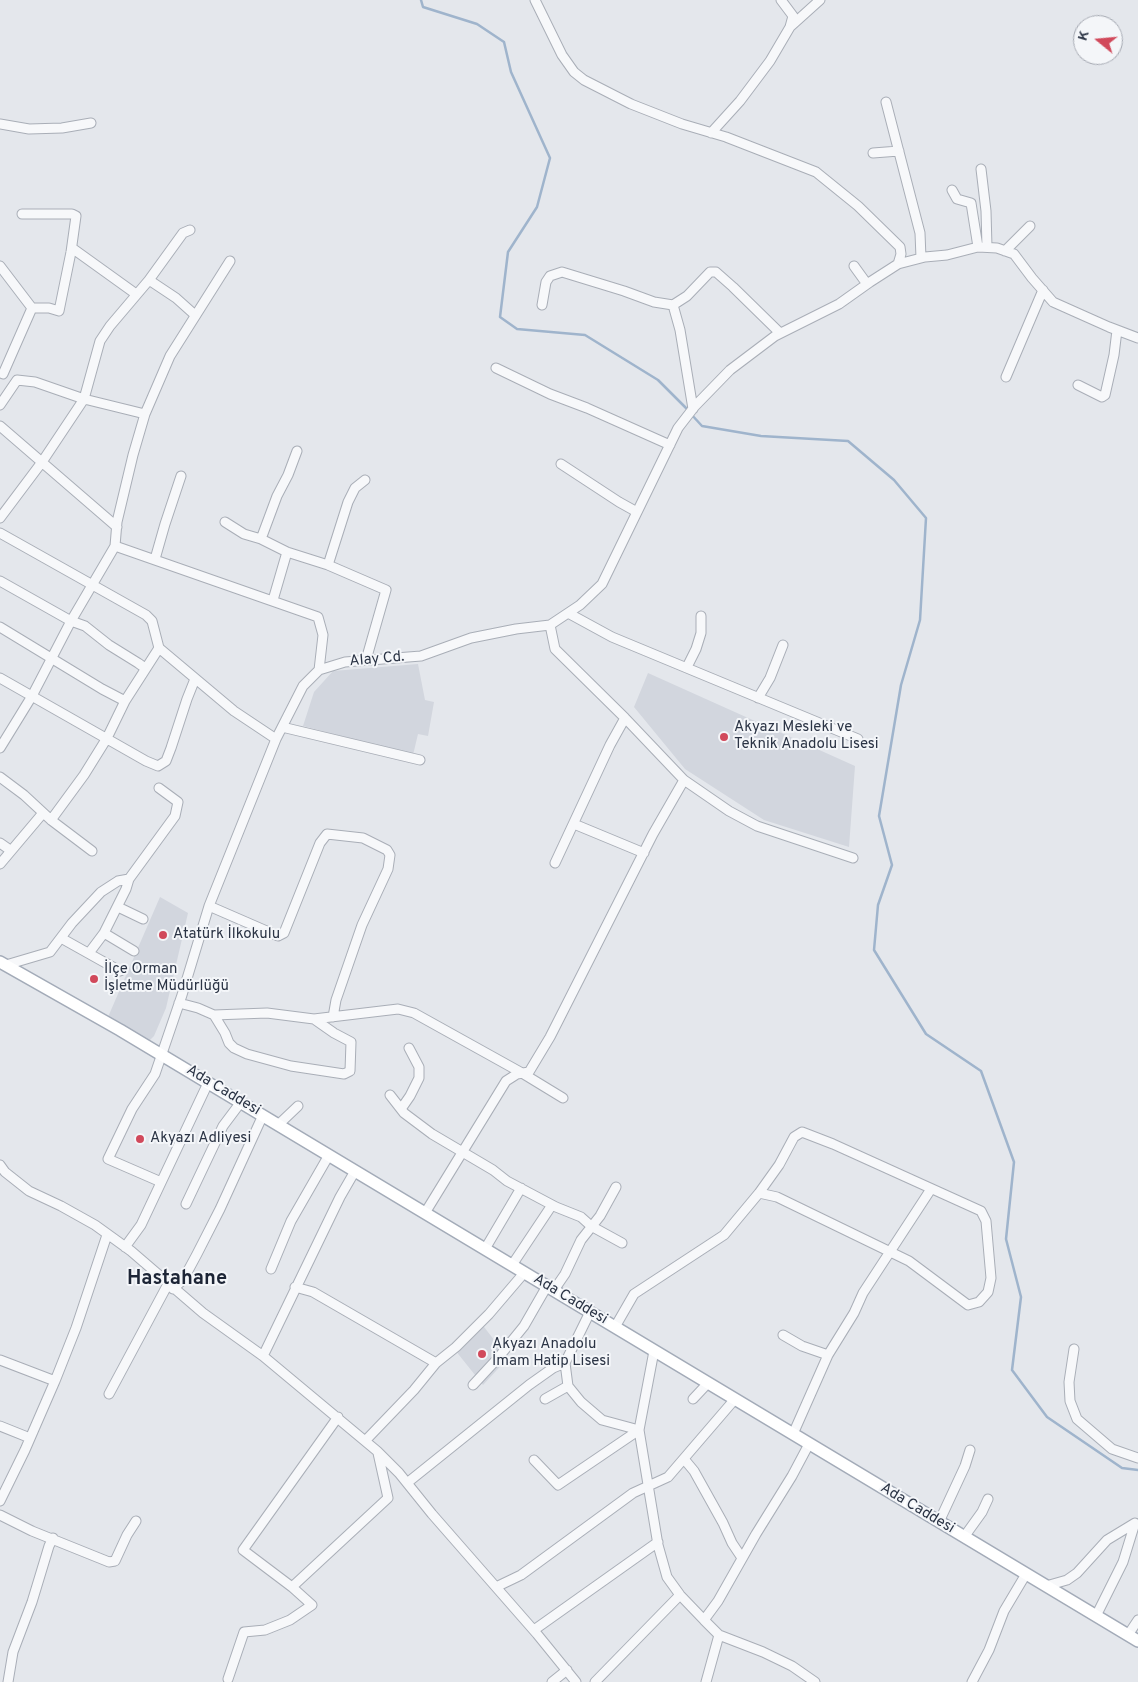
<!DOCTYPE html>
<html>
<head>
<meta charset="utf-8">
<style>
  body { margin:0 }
  #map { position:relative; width:1138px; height:1682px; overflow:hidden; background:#e4e7ec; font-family:Overpass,sans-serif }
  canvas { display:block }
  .north { position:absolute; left:1073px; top:15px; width:50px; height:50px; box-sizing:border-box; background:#f4f6f9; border:1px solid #a4a8b1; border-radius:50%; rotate:287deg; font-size:14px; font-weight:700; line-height:20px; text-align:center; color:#2b3445 }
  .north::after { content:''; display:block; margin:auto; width:18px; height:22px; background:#d1495b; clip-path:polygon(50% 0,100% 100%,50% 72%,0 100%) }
</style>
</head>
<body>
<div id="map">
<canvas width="1138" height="1682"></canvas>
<div class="north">K</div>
</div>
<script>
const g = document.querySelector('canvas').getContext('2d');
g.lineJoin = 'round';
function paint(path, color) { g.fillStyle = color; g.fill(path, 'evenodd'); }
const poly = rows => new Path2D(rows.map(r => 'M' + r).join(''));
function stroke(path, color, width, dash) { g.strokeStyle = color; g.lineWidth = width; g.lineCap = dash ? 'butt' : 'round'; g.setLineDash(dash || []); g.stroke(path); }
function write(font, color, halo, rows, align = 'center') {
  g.font = font + ' Overpass,sans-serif'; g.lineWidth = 4; g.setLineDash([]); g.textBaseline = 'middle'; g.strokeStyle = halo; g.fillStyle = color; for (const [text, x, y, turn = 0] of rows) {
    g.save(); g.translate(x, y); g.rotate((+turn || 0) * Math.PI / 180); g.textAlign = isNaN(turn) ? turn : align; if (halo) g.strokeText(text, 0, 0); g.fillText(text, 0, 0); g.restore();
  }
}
paint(poly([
  [418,664,425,700,434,702,428,736,418,734,413,755,303,726,314,692,333,671],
  [648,673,855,766,849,847,764,820,685,769,634,707],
  [160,897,188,913,166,1008,154,1036,150,1040,143,1040,108,1017],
  [481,1323,508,1358,483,1385,455,1350]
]), '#d2d6de');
stroke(poly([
  [421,0,423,7,477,24,504,42,511,72,550,158,537,207,508,252,500,317,517,329,585,335,658,380,688,410],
  [691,414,702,426,761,436,848,441,894,480,926,518,920,620,901,685,879,816,892,865,878,905,874,950,926,1034,981,1071,1014,1162,1006,1239,1021,1297,1012,1370,1047,1417,1122,1468,1138,1470]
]), '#9fb4cc', 2.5);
const minor = poly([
  [535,0,562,55,574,72,584,80,631,104,682,124,726,137,816,172,858,206,900,247,901,254,898,264],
  [790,27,820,0],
  [886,102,920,233,921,258],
  [0,124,29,129,62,128,91,123],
  [711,133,740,101,770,61,790,27,793,16,781,0],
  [873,153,899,151],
  [981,169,986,211,987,247],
  [952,190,957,199,971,203,978,247],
  [190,230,183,233,149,280,176,298,195,315],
  [72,248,136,294],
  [1005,251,1030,226],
  [0,266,32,308,49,308,59,311,71,252,76,216,72,214,22,214],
  [854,266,867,284],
  [542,305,546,282,550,276,562,272,624,291,654,302,673,305,687,296,710,272,716,272,733,287,780,333],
  [673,305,680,330,693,409],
  [496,368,550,394,587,408,670,445],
  [3,374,32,308],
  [1006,377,1043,290],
  [1078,385,1102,397,1105,395,1114,355,1117,330],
  [0,405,17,380,35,382,84,399,145,414],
  [0,426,117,527],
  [561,464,619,502,637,512],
  [0,518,42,462,84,399,100,341,110,326,149,280],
  [225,522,244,534,261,539,287,552,328,565,386,590,366,660],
  [0,533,146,615,152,621,159,648,234,711,276,739],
  [261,539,277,496,288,475,297,451],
  [115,546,318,617,323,635,319,670],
  [155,559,165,524,181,476],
  [328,565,348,502,355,488,365,480],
  [0,581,71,621,85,626,109,645,138,663,145,668],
  [273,600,287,552],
  [568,613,612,637,858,739],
  [550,625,555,649,625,718,684,780,729,811,757,826,853,858],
  [0,627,102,689,125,701],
  [687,667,696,649,701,633,701,616],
  [0,678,146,761,158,766,166,761,171,748,187,699,195,679],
  [758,698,770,678,783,645],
  [282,727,420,760],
  [0,748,32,696,71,621,115,546,117,522,133,455,145,414,170,356,230,261],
  [0,777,24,795,51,820,92,851],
  [51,820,84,775,107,738,125,701,159,648],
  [574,824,644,853],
  [0,843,10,850],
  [555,863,610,745,625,718],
  [0,864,43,813],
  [209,906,278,936,284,933,320,843,327,834,363,838,387,850,390,855,388,869,362,925,336,1000,333,1017],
  [118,907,143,919],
  [104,933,134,951],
  [61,938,120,971],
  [89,953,104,933,126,889,129,879],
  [6,965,50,952,72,923,101,892,118,881,129,879,175,816,178,802,159,788],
  [179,1003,198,1008,214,1015,267,1013,314,1019,398,1009,414,1013,522,1073,563,1098],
  [214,1015,225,1033,229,1043,234,1048,247,1054,291,1066,344,1074,350,1071,351,1042,334,1033,314,1019],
  [390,1095,404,1113,432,1134,493,1170,507,1181,556,1207,581,1217,591,1226,622,1243],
  [401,1109,410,1096,419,1078,419,1067,409,1048],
  [278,1125,298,1106],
  [0,1165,5,1172,29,1191,61,1206,95,1225,131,1251,203,1313,263,1356,377,1451,399,1473,432,1514,537,1634,576,1682],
  [161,1182,108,1159,132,1109,155,1074,182,995,209,906,276,739,303,686,319,670,345,662,421,656,471,638,516,629,550,625,580,605,602,584,678,428,695,406,730,370,775,336,839,304,870,282,898,264,925,257,947,255,978,247,997,248,1014,254,1032,278,1053,302,1109,327,1138,338],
  [186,1204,223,1126,241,1102],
  [425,1213,506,1081,517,1074,529,1072,550,1037,653,834,684,780],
  [125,1247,141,1225,208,1083],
  [485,1249,521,1188],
  [512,1265,552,1205],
  [271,1269,291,1221,329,1155],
  [295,1287,313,1292,436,1363],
  [173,1289,183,1280,197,1254,220,1209,263,1115],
  [554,1290,565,1274,581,1240,600,1216,616,1187],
  [590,1312,565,1363,568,1386,581,1402,602,1420,639,1430],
  [615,1327,634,1294,724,1235,759,1193,779,1165,794,1137,802,1132,833,1144,981,1211,986,1221,991,1278,988,1292,979,1302,968,1305,909,1261,777,1197,759,1193],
  [783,1335,802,1346,828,1355],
  [1074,1349,1069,1382,1070,1401,1077,1419,1112,1449,1138,1458],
  [654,1351,639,1430,658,1545,667,1577,680,1595,704,1620],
  [263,1356,340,1197,355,1171],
  [0,1360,55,1381],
  [473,1385,498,1358,524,1326,547,1286],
  [109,1394,168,1284],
  [545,1399,568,1386],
  [693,1399,708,1383],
  [0,1426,30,1438],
  [793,1434,828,1355,854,1313,863,1293,931,1189],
  [365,1441,414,1390,436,1363,456,1347,489,1314,524,1273],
  [684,1459,694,1471,723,1523,732,1543,742,1558],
  [534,1460,558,1485,639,1430],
  [407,1483,529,1385,553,1368,565,1363],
  [0,1501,25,1450,55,1381,76,1328,107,1235],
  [0,1515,32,1531,109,1562,115,1561,127,1535,136,1521],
  [939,1522,965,1466,970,1450],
  [964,1537,982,1512,988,1499],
  [1046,1586,1067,1580,1077,1573,1107,1540,1135,1523,1123,1562,1096,1616],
  [292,1587,388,1498,378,1453],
  [496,1587,521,1575,633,1493,668,1477,735,1399],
  [534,1630,658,1542],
  [719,1635,763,1652,792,1666,815,1682],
  [1128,1635,1138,1620],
  [228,1679,244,1632,265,1630,290,1620,312,1605,292,1587,243,1550,338,1417],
  [8,1682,13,1652,32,1602,49,1546,53,1538],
  [552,1682,567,1670],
  [595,1682,680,1595],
  [706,1682,719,1635,704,1620,718,1601,756,1534,792,1476,809,1444],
  [972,1682,989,1650,1004,1611,1026,1574]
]);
const major = poly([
  [0,962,120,1030,1138,1641]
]);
stroke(minor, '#a9aeb7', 11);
stroke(major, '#a3abb8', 14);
stroke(minor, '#f7f8fa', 9);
stroke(major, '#fff', 11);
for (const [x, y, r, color] of [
  [724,737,5,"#d1495b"],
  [163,935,5,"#d1495b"],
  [94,979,5,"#d1495b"],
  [140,1139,5,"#d1495b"],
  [482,1354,5,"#d1495b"]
]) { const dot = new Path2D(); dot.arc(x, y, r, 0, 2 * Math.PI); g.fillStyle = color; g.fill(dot); stroke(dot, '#f4f6f9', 2); }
write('15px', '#2b3445', '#f4f6f9', [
  ["Alay Cd.",377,660,-5],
  ["Ada Caddesi",223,1091,31],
  ["Ada Caddesi",570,1300,31],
  ["Ada Caddesi",917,1509,31]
]);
write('15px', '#2b3445', '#f4f6f9', [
  ["Akyazı Mesleki ve",734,728],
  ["Teknik Anadolu Lisesi",734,745],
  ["Atatürk İlkokulu",173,935],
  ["İlçe Orman",104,970],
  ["İşletme Müdürlüğü",104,987],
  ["Akyazı Adliyesi",150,1139],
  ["Akyazı Anadolu",492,1345],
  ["İmam Hatip Lisesi",492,1362]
], 'left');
write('bold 20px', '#1d2536', '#f4f6f9', [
  ["Hastahane",177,1280]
]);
</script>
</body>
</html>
